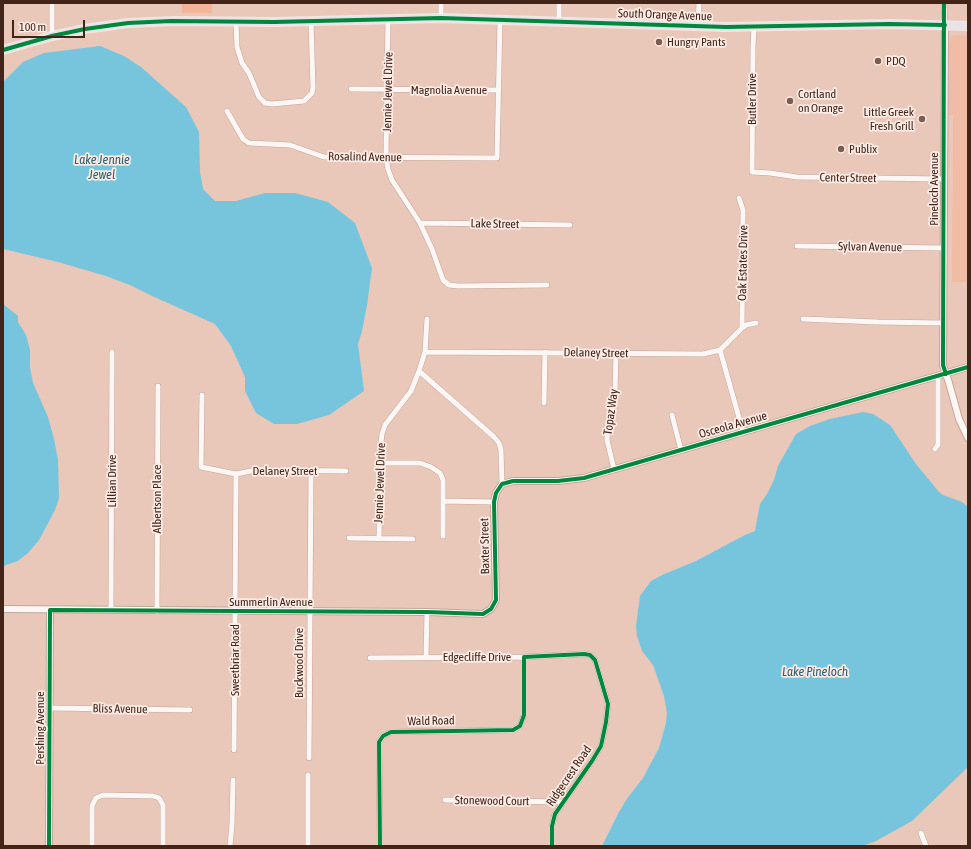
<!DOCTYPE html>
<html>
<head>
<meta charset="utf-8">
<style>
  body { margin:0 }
  #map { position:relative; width:971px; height:849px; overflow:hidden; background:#e9c7b9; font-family:"Asap Condensed",sans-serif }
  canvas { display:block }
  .frame { position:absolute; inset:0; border:4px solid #422418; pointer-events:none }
  .scale { position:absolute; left:12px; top:20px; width:73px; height:18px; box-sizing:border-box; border:2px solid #422418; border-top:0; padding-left:5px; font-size:12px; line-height:14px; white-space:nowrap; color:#422418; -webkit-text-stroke:3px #fcece5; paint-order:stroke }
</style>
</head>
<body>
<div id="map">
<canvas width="971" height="849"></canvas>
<div class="frame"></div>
<div class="scale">100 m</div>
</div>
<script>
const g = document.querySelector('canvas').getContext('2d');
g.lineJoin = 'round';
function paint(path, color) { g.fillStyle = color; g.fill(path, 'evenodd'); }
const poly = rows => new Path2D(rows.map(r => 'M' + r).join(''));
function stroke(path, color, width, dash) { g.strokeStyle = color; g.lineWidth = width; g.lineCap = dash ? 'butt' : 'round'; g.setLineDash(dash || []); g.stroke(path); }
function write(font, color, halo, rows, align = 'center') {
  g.font = font + ' "Asap Condensed",sans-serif'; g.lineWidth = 3.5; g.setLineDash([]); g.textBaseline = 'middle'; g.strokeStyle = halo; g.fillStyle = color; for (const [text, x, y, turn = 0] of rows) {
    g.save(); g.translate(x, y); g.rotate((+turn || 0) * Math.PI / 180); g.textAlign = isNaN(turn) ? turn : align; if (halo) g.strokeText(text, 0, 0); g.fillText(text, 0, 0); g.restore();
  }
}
paint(poly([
  [957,35,968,36,968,282,952,282,953,115,949,115,949,43,952,36]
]), '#f0bca6');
paint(poly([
  [182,3,212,3,212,13,182,13]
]), '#f4b499');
paint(poly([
  [100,46,124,56,141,67,186,107,199,132,200,172,203,189,215,201,236,201,265,193,295,193,328,202,355,223,372,268,367,305,362,331,358,344,364,391,329,415,297,424,274,424,256,413,245,391,245,377,231,346,215,324,152,296,130,285,106,276,58,262,3,249,3,82,23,62,44,53],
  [3,304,18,316,18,322,26,335,30,350,30,367,33,383,48,417,54,439,58,460,59,498,55,510,39,540,28,553,18,561,3,566],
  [863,412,873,414,890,425,916,464,939,492,943,495,962,502,968,507,968,767,912,821,876,841,862,846,602,846,619,812,626,800,643,778,659,748,666,723,667,713,664,696,653,665,642,651,637,636,636,626,640,596,651,581,662,575,696,561,745,535,755,531,760,504,767,494,774,480,778,466,796,434,810,426,830,419]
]), '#77c5dd');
const minor = poly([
  [944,3,945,25],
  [441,18,441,3],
  [388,19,386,157,388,169,392,180,420,223,432,249,443,280,449,285,458,286,547,285],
  [236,22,237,47,242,63,249,73,259,97,265,103,272,104,304,101,312,93,313,88,311,21],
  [559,22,559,3],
  [698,27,699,3],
  [754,27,753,47,752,172,770,173,797,177,944,179],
  [52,36,52,3],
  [351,89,498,90],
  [227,111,243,139,249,143,290,145,324,157,497,158,500,20],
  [739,198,743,210,742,328],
  [420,223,570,225],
  [797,246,943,248],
  [803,319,877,322,943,323],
  [720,350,743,432],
  [425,352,703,354,720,350,742,328,746,325,756,323],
  [419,371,494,437,499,443,501,450,502,484],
  [202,395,201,467,236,474,256,470,346,471],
  [544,403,545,352],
  [672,415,681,450],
  [935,449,938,445,938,377],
  [380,463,420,463,431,467,440,473,443,480,443,536],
  [614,469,607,440,608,423,615,393,616,353],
  [443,501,494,502],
  [349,538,413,539],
  [379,538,381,442,382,434,385,425,411,391,419,371,425,352,427,319],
  [111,610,112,352],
  [157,611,158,386],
  [370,658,524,657,584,654,590,655,595,660,608,704,606,722,601,746,592,761,555,814,552,826,552,846],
  [426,658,427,612],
  [50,708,190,710],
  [234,750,236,474],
  [309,758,311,471],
  [445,800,563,802],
  [921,833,926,846],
  [92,846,92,806,96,798,103,795,153,796,159,798,163,805,163,846],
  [230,846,232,824,233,780],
  [308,846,308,775],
  [380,846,379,742,383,736,391,732,513,730,520,726,524,715,524,657]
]);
const tertiary = poly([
  [945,25,943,365,949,383,959,419,968,438],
  [3,609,427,612,483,614,491,609,496,600,494,502,496,493,502,484,513,481,558,481,584,478,968,367],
  [49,846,50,610]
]);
const primary = poly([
  [3,50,52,36,85,29,128,23,174,21,274,22,441,18,726,27,890,24,968,26]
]);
stroke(minor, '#c4a69a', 6);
stroke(tertiary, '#c4a69a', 8);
stroke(primary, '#f5e6e0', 10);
stroke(minor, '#fcf7f4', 5);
stroke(tertiary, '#fcf7f4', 6);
stroke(primary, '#e8e3e9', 8);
stroke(poly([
  [944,3,943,365,946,374],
  [3,50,52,36,85,29,128,23,171,21,274,22,441,18,726,27,890,24,945,25],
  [49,846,50,610,427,612,483,614,491,609,496,600,494,502,496,493,502,484,513,481,558,481,584,478,968,367],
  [380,846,379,742,383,736,391,732,513,730,520,726,524,715,524,657,584,654,590,655,595,660,608,704,606,722,601,746,592,761,555,814,552,826,552,846]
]), '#00873e', 4);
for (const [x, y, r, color] of [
  [659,42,4,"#7c5d50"],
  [878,61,4,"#7c5d50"],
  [790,101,4,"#7c5d50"],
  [922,119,4,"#7c5d50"],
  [841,149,4,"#7c5d50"]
]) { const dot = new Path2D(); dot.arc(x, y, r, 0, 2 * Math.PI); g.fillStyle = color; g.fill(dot); stroke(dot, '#fcece5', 1.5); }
write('12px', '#422418', '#fcece5', [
  ["South Orange Avenue",665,15,2],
  ["Magnolia Avenue",449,90],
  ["Jennie Jewel Drive",388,92,-89],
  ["Butler Drive",752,99,-90],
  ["Rosalind Avenue",365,157,1],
  ["Center Street",848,178,1],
  ["Pineloch Avenue",934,189,-90],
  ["Lake Street",495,224,1],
  ["Sylvan Avenue",870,247,1],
  ["Oak Estates Drive",743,263,-89],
  ["Delaney Street",596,353,1],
  ["Topaz Way",611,412,-82],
  ["Osceola Avenue",733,425,-16],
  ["Delaney Street",285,471],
  ["Lillian Drive",112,481,-90],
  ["Jennie Jewel Drive",380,483,-88],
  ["Albertson Place",157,499,-90],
  ["Baxter Street",485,546,-91],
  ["Summerlin Avenue",271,602],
  ["Edgecliffe Drive",477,657],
  ["Sweetbriar Road",235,660,-90],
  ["Buckwood Drive",299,663,-90],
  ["Bliss Avenue",120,709,1],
  ["Wald Road",431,721,-1],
  ["Pershing Avenue",40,728,-90],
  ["Ridgecrest Road",569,776,-56],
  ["Stonewood Court",492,801,1]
]);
write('12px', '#422418', '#fcece5', [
  ["Hungry Pants",667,42],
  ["PDQ",886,61],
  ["Cortland",798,94],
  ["on Orange",798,108],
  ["Little Greek",914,112,"right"],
  ["Fresh Grill",914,126,"right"],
  ["Publix",849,149]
], 'left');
write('italic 13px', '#2c5f70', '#fcece5', [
  ["Lake Jennie",102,160],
  ["Jewel",102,175],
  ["Lake Pineloch",815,672]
]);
</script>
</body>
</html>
